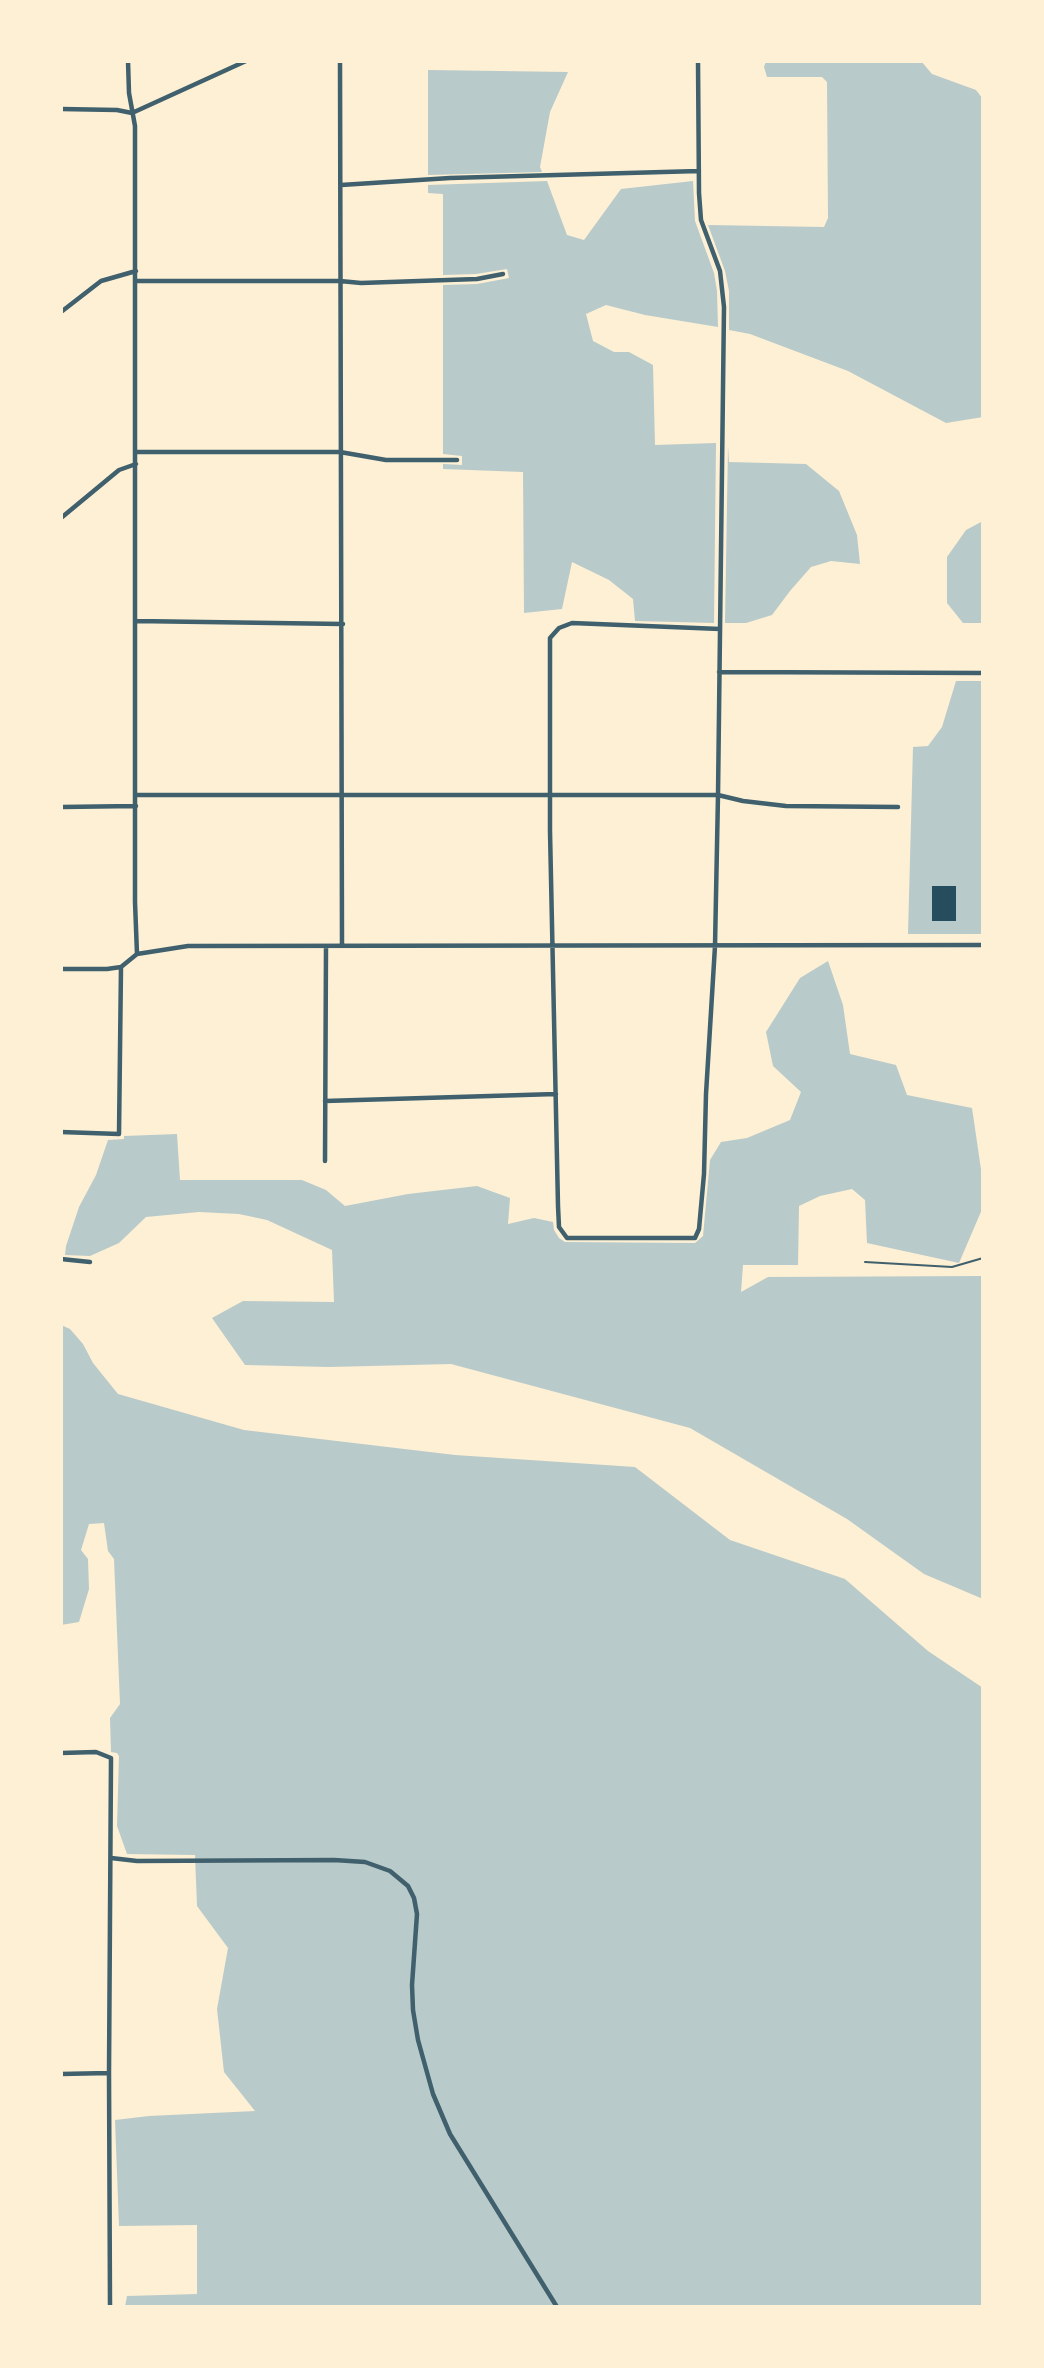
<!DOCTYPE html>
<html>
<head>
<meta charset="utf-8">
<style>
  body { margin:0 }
  #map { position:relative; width:1044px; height:2368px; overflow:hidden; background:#fdf0d5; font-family:"Roboto Condensed",sans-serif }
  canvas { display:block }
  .frame { position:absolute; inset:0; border:63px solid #fdf0d5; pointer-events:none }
</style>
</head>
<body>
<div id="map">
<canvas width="1044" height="2368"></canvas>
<div class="frame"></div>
</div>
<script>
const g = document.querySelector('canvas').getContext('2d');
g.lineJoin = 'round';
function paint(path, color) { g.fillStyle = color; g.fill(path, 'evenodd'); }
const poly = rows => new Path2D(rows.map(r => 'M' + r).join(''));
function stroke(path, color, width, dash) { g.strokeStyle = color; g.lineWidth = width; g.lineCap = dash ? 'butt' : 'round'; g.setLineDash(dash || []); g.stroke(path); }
paint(poly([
  [766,61,921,61,932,74,976,90,983,99,983,417,946,423,848,371,750,334,729,330,729,291,725,271,708,225,824,227,828,218,827,82,822,77,767,77,764,67],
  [428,70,568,72,550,112,540,167,542,172,428,175],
  [547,181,567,235,584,240,621,189,693,181,695,221,714,273,717,291,718,327,645,315,606,305,586,314,593,341,614,352,629,352,653,365,655,445,716,443,714,623,635,621,633,599,609,580,572,562,562,609,524,613,523,472,443,469,443,464,462,465,462,456,443,454,443,285,477,284,509,278,507,269,476,274,443,275,443,194,428,193,428,185],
  [728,446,729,462,806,464,839,491,857,535,860,564,831,561,811,567,790,591,772,615,746,623,725,623],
  [983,521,983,623,963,623,947,603,947,557,966,530],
  [956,681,983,681,983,934,908,934,913,747,928,746,942,727],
  [828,961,843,1005,850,1054,896,1065,907,1095,972,1108,983,1183,983,1207,959,1263,867,1243,865,1200,852,1189,820,1196,799,1206,798,1265,743,1265,741,1292,768,1277,983,1276,983,1599,924,1574,847,1519,690,1428,451,1364,329,1367,245,1365,212,1318,243,1301,334,1302,332,1250,267,1220,239,1214,199,1212,146,1217,119,1243,90,1256,65,1255,66,1246,79,1207,96,1175,108,1140,124,1139,124,1136,177,1134,180,1180,302,1180,326,1190,345,1206,408,1194,477,1186,510,1198,508,1224,534,1218,553,1222,554,1230,559,1238,565,1242,695,1243,703,1236,710,1160,721,1142,747,1138,790,1120,801,1092,773,1066,766,1032,800,978],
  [61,1325,70,1329,83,1344,93,1363,118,1394,244,1430,455,1455,635,1467,730,1540,845,1579,928,1651,983,1688,983,2307,125,2307,127,2296,197,2294,197,2225,119,2226,115,2120,149,2116,255,2111,224,2072,217,2009,228,1948,197,1906,195,1855,127,1854,117,1826,119,1756,117,1753,111,1752,110,1718,120,1704,114,1559,108,1551,104,1523,89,1524,81,1550,88,1559,89,1589,79,1622,61,1625]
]), '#b9caca');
paint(poly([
  [932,886,956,886,956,921,932,921]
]), '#264d5e');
stroke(poly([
  [865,1262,952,1267,983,1258]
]), '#3f606c', 2);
stroke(poly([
  [128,61,129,93,135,126,135,902,137,954],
  [340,61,342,946],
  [698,61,699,193,701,220,720,271,724,307,718,795,715,946,706,1094,704,1174,699,1229,695,1238,567,1238,559,1227,558,1206,550,831,550,638,559,628,572,623,720,629],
  [61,109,117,110,132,113,246,61],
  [341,185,450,178,699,171],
  [136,281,340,281,361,283,477,279,503,274],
  [61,312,101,281,136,271],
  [136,452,340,452,386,460,457,460],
  [61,518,119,470,136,464],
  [135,621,343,624],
  [719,672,983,673],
  [136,795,718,795,743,801,786,806,898,807],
  [61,807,136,806],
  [61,969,107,969,121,967,137,954,188,946,983,945],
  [325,1101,556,1094],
  [61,1132,119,1134,121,967],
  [325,1161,326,946],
  [61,1259,90,1262],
  [61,1753,96,1752,111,1758,109,2073,110,2307],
  [111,1858,137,1861,334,1860,365,1862,390,1871,408,1886,414,1898,417,1914,412,1985,413,2010,418,2040,433,2094,450,2134,557,2307],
  [61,2074,109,2073]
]), '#3f606c', 4.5);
</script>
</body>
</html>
